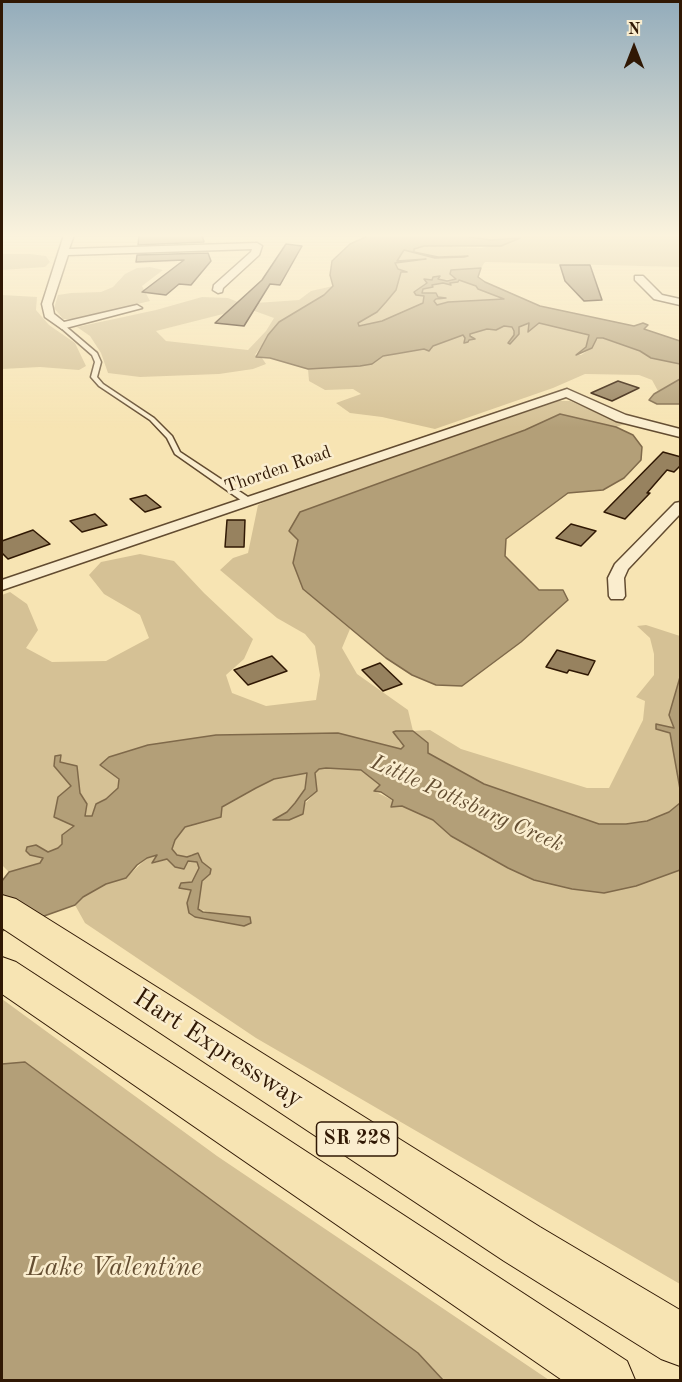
<!DOCTYPE html>
<html>
<head>
<meta charset="utf-8">
<style>
  body { margin:0 }
  #map { position:relative; width:682px; height:1382px; overflow:hidden; background:#f7e4b3; font-family:"Old Standard TT",serif }
  canvas { display:block }
  .frame { position:absolute; inset:0; border:3px solid #301804; pointer-events:none }
  .north { position:absolute; left:604px; top:18px; width:60px; height:60px; -webkit-text-stroke:4px #faedce; paint-order:stroke; rotate:0deg; font-size:16px; font-weight:700; line-height:24px; text-align:center; color:#301804 }
  .north::after { content:''; display:block; margin:auto; width:21px; height:27px; background:#301804; clip-path:polygon(50% 0,100% 100%,50% 72%,0 100%) }
</style>
</head>
<body>
<div id="map">
<canvas width="682" height="1382"></canvas>
<div class="frame"></div>
<div class="north">N</div>
</div>
<script>
const g = document.querySelector('canvas').getContext('2d');
g.lineJoin = 'round';
function paint(path, color) { g.fillStyle = color; g.fill(path, 'evenodd'); }
const poly = rows => new Path2D(rows.map(r => 'M' + r).join(''));
function stroke(path, color, width, dash) { g.strokeStyle = color; g.lineWidth = width; g.lineCap = dash ? 'butt' : 'round'; g.setLineDash(dash || []); g.stroke(path); }
function write(font, color, halo, rows, align = 'center') {
  g.font = font + ' "Old Standard TT",serif'; g.lineWidth = 5; g.setLineDash([]); g.textBaseline = 'middle'; g.strokeStyle = halo; g.fillStyle = color; for (const [text, x, y, turn = 0] of rows) {
    g.save(); g.translate(x, y); g.rotate((+turn || 0) * Math.PI / 180); g.textAlign = isNaN(turn) ? turn : align; if (halo) g.strokeText(text, 0, 0); g.fillText(text, 0, 0); g.restore();
  }
}
paint(poly([
  [454,235,680,235,680,267,485,262,481,268,452,270,456,279,430,281,414,292,425,296,423,303,382,321,358,326,357,323,377,312,396,290,401,272,406,272,398,269,394,263,423,260,397,261,404,250,435,258,464,255,438,257,414,252,414,248,424,246,482,248,518,238,491,240,452,236],
  [2,254,29,254,46,256,50,262,45,267,2,270],
  [150,267,163,270,142,286,150,301,75,319,63,319,54,308,58,295,71,293,101,292,113,287,125,274,137,268],
  [459,280,476,286,478,289,505,299,448,302,437,305,434,301,444,297,438,297,435,294,422,293,423,289,431,285],
  [333,286,324,295,279,322,255,355,262,358,266,364,253,369,219,374,140,377,108,373,101,353,90,336,77,327,156,310,202,297,228,298,238,302,227,313,156,331,166,341,248,350,266,331,274,318,252,310,255,303,299,300,311,291],
  [2,295,37,297,36,310,49,325,75,343,86,366,79,370,40,367,2,369],
  [529,323,528,330,539,323,589,335,586,347,577,354,581,355,592,348,594,340,603,338,640,351,651,358,680,364,680,379,658,391,652,380,639,375,585,374,553,388,435,429,382,417,350,413,336,403,361,394,353,389,325,390,309,381,308,369,371,364,383,356,424,349,431,350,433,346,463,335,468,340,475,339,470,334,487,329,496,330,504,326,512,327,514,335,508,343,510,344,519,327],
  [559,401,570,401,625,424,616,427,560,415,525,430,300,512,298,540,293,563,303,589,350,629,342,648,357,674,408,710,413,731,430,730,461,749,587,788,609,788,643,720,645,701,636,697,654,675,654,654,650,638,637,626,646,625,680,636,680,677,674,728,657,724,656,729,670,732,680,783,680,803,669,812,647,821,626,824,599,824,484,784,428,753,428,743,413,731,398,740,404,746,401,749,338,733,216,735,101,765,119,779,118,788,106,799,96,804,92,816,85,816,87,804,80,793,77,766,57,768,71,786,74,826,58,848,48,852,40,849,44,858,40,863,9,872,2,865,2,595,10,592,27,604,38,630,26,648,52,662,106,661,149,638,140,615,104,594,89,575,101,562,140,554,174,561,204,593,253,639,244,659,226,675,232,693,266,706,316,700,320,675,315,646,305,634,277,618,220,570,233,558,248,553,258,505,273,498],
  [326,768,361,770,381,785,374,791,433,820,451,836,508,868,534,880,572,889,604,893,636,886,680,870,680,1284,256,1038,85,923,75,905,83,897,106,884,126,878,147,858,159,854,152,864,167,859,175,867,188,861,197,861,200,868,192,882,180,888,191,890,187,903,195,917,244,926,251,923,198,909,202,881,210,874,202,862,192,854,187,857,177,855,172,849,175,840,185,827,220,817,222,807,256,788,274,779,307,773,305,789,295,803,287,812,274,820,289,820,317,791,315,773,319,769],
  [2,999,217,1156,549,1380,443,1380,418,1353,25,1062,2,1064]
]), '#d5c195');
const water = poly([
  [370,235,454,235,491,240,520,238,501,246,424,246,414,249,414,252,438,257,468,256,464,257,435,258,404,250,397,261,426,259,395,263,398,269,407,272,401,272,396,290,386,302,377,312,358,323,359,326,382,321,423,303,424,296,416,295,414,292,427,283,424,279,432,280,433,277,440,276,438,279,447,281,456,279,450,274,451,270,481,268,478,277,485,282,540,306,634,326,643,323,648,325,644,329,680,341,680,364,651,358,640,351,603,338,597,338,592,348,576,355,586,347,589,335,539,323,528,332,529,323,519,327,519,334,510,344,508,343,514,335,514,331,512,327,504,326,496,330,487,329,470,334,470,336,475,339,469,340,468,342,464,343,465,338,463,335,433,346,429,351,424,349,395,354,383,356,372,364,360,366,308,369,270,358,256,357,268,335,279,322,324,295,333,286,330,275,332,261,350,244,370,235],
  [459,280,476,286,478,289,504,299,448,302,437,305,434,301,436,299,446,298,438,297,436,293,422,293,423,289,433,287,432,285,443,283,451,285,450,283,458,282,459,280],
  [680,379,680,404,657,404,649,400,654,394,680,379],
  [560,414,616,427,633,435,642,447,641,460,624,478,603,490,568,493,506,539,505,556,539,590,563,590,568,600,521,642,462,686,436,685,412,675,386,658,303,589,293,563,298,540,289,531,300,512,525,430,560,414],
  [680,677,680,789,670,733,656,729,656,724,674,728,669,715,680,677],
  [396,731,413,731,428,743,428,753,484,784,599,824,626,824,647,821,669,812,680,803,680,870,636,886,604,893,572,889,534,880,508,868,451,836,433,820,402,806,391,807,393,800,381,792,374,791,380,785,361,770,326,768,319,769,315,773,317,791,305,801,303,814,289,820,273,820,287,812,295,803,305,789,307,773,274,779,256,788,222,807,221,817,185,827,175,840,172,849,177,855,187,857,198,853,202,862,211,869,210,874,202,881,198,909,203,912,250,917,251,923,244,926,195,917,189,913,187,903,191,890,179,888,181,883,192,882,199,868,197,862,188,861,184,869,175,867,167,859,152,863,157,855,147,858,137,865,126,878,106,884,83,897,75,905,2,931,2,881,9,872,40,863,43,858,30,855,26,851,27,847,36,845,48,852,58,848,62,844,62,835,74,826,54,817,58,797,71,786,54,766,55,756,61,755,60,762,77,766,80,793,87,804,85,816,92,816,96,804,106,799,118,788,119,779,100,765,109,757,148,745,216,735,338,733,401,749,404,746,393,732,396,731],
  [25,1062,418,1353,443,1380,2,1380,2,1064,25,1062]
]);
paint(water, '#b39f78');
stroke(water, '#7f694a', 1.5);
const building = poly([
  [139,235,202,235,204,242,138,245,139,235],
  [286,244,302,246,280,285,270,284,244,326,215,323,262,280,286,244],
  [208,253,211,261,191,285,179,284,166,295,142,292,184,260,136,262,137,255,208,253],
  [560,265,590,265,602,300,584,301,565,281,560,265],
  [618,381,639,388,612,401,591,393,618,381],
  [663,452,681,457,681,465,674,472,667,470,647,493,650,493,625,519,604,512,663,452],
  [146,495,161,507,145,512,130,499,146,495],
  [95,514,107,525,82,532,70,521,95,514],
  [227,520,245,520,244,547,225,547,227,520],
  [571,524,596,531,581,546,556,538,571,524],
  [33,530,50,544,8,559,2,553,2,541,33,530],
  [557,650,595,661,588,675,569,670,567,673,546,667,557,650],
  [272,656,287,671,248,685,234,670,272,656],
  [380,663,402,684,383,691,362,670,380,663]
]);
paint(building, '#97825f');
stroke(building, '#301804', 1.5);
const lane = poly([
  [60,325,64,325,97,353,101,362,97,377,103,384,154,418,172,436,180,452,251,499,251,503,245,503,175,454,167,438,150,420,99,386,91,377,95,362,92,355,60,327,60,325]
]);
const street = poly([
  [64,235,74,235,69,249,257,243,262,246,259,255,223,288,222,292,218,293,213,290,214,285,251,252,252,249,68,255,52,304,54,314,64,322,137,305,142,308,62,329,45,317,42,304,64,235],
  [635,276,643,276,662,295,680,299,680,305,654,299,635,280,635,276],
  [567,389,626,415,680,429,680,437,616,421,566,397,2,590,2,580,567,389],
  [680,502,680,514,628,569,624,578,625,596,623,599,611,599,609,596,608,578,615,564,675,503,680,502]
]);
const highway = poly([
  [2,895,16,899,540,1227,680,1310,680,1366,661,1359,504,1261,2,928,2,895],
  [2,957,16,962,627,1361,635,1380,562,1380,2,994,2,957]
]);
stroke(lane, '#624b30', 3);
stroke(street, '#624b30', 3);
stroke(highway, '#301804', 2);
paint(lane, '#faedce');
paint(street, '#faedce');
paint(highway, '#f7e4b3');
const sky = g.createLinearGradient(0, 0, 0, 428);
sky.addColorStop(0, '#93acbb');
sky.addColorStop(0.55, '#fbf3dd');
sky.addColorStop(1, '#fbf3dd00');
g.fillStyle = sky;
g.fillRect(0, 0, 682, 428);
write('18px', '#301804', '#faedce', [
  ["Thorden Road",278,470,-19]
]);
for (const [x, y, w] of [
  [357,1139,81]
]) { const box = new Path2D(); box.roundRect(x - w / 2, y - 17, w, 34, 4.5); g.fillStyle = '#faedce'; g.fill(box); stroke(box, '#301804', 1.5); }
write('bold 20px', '#301804', null, [
  ["SR 228",357,1139]
]);
write('italic 22px', '#644e32', '#faedce', [
  ["Little Pottsburg Creek",467,804,24]
]);
write('26px', '#301804', '#faedce', [
  ["Hart Expressway",218,1049,33]
]);
write('italic 27px', '#644e32', '#faedce', [
  ["Lake Valentine",114,1268]
]);
</script>
</body>
</html>
